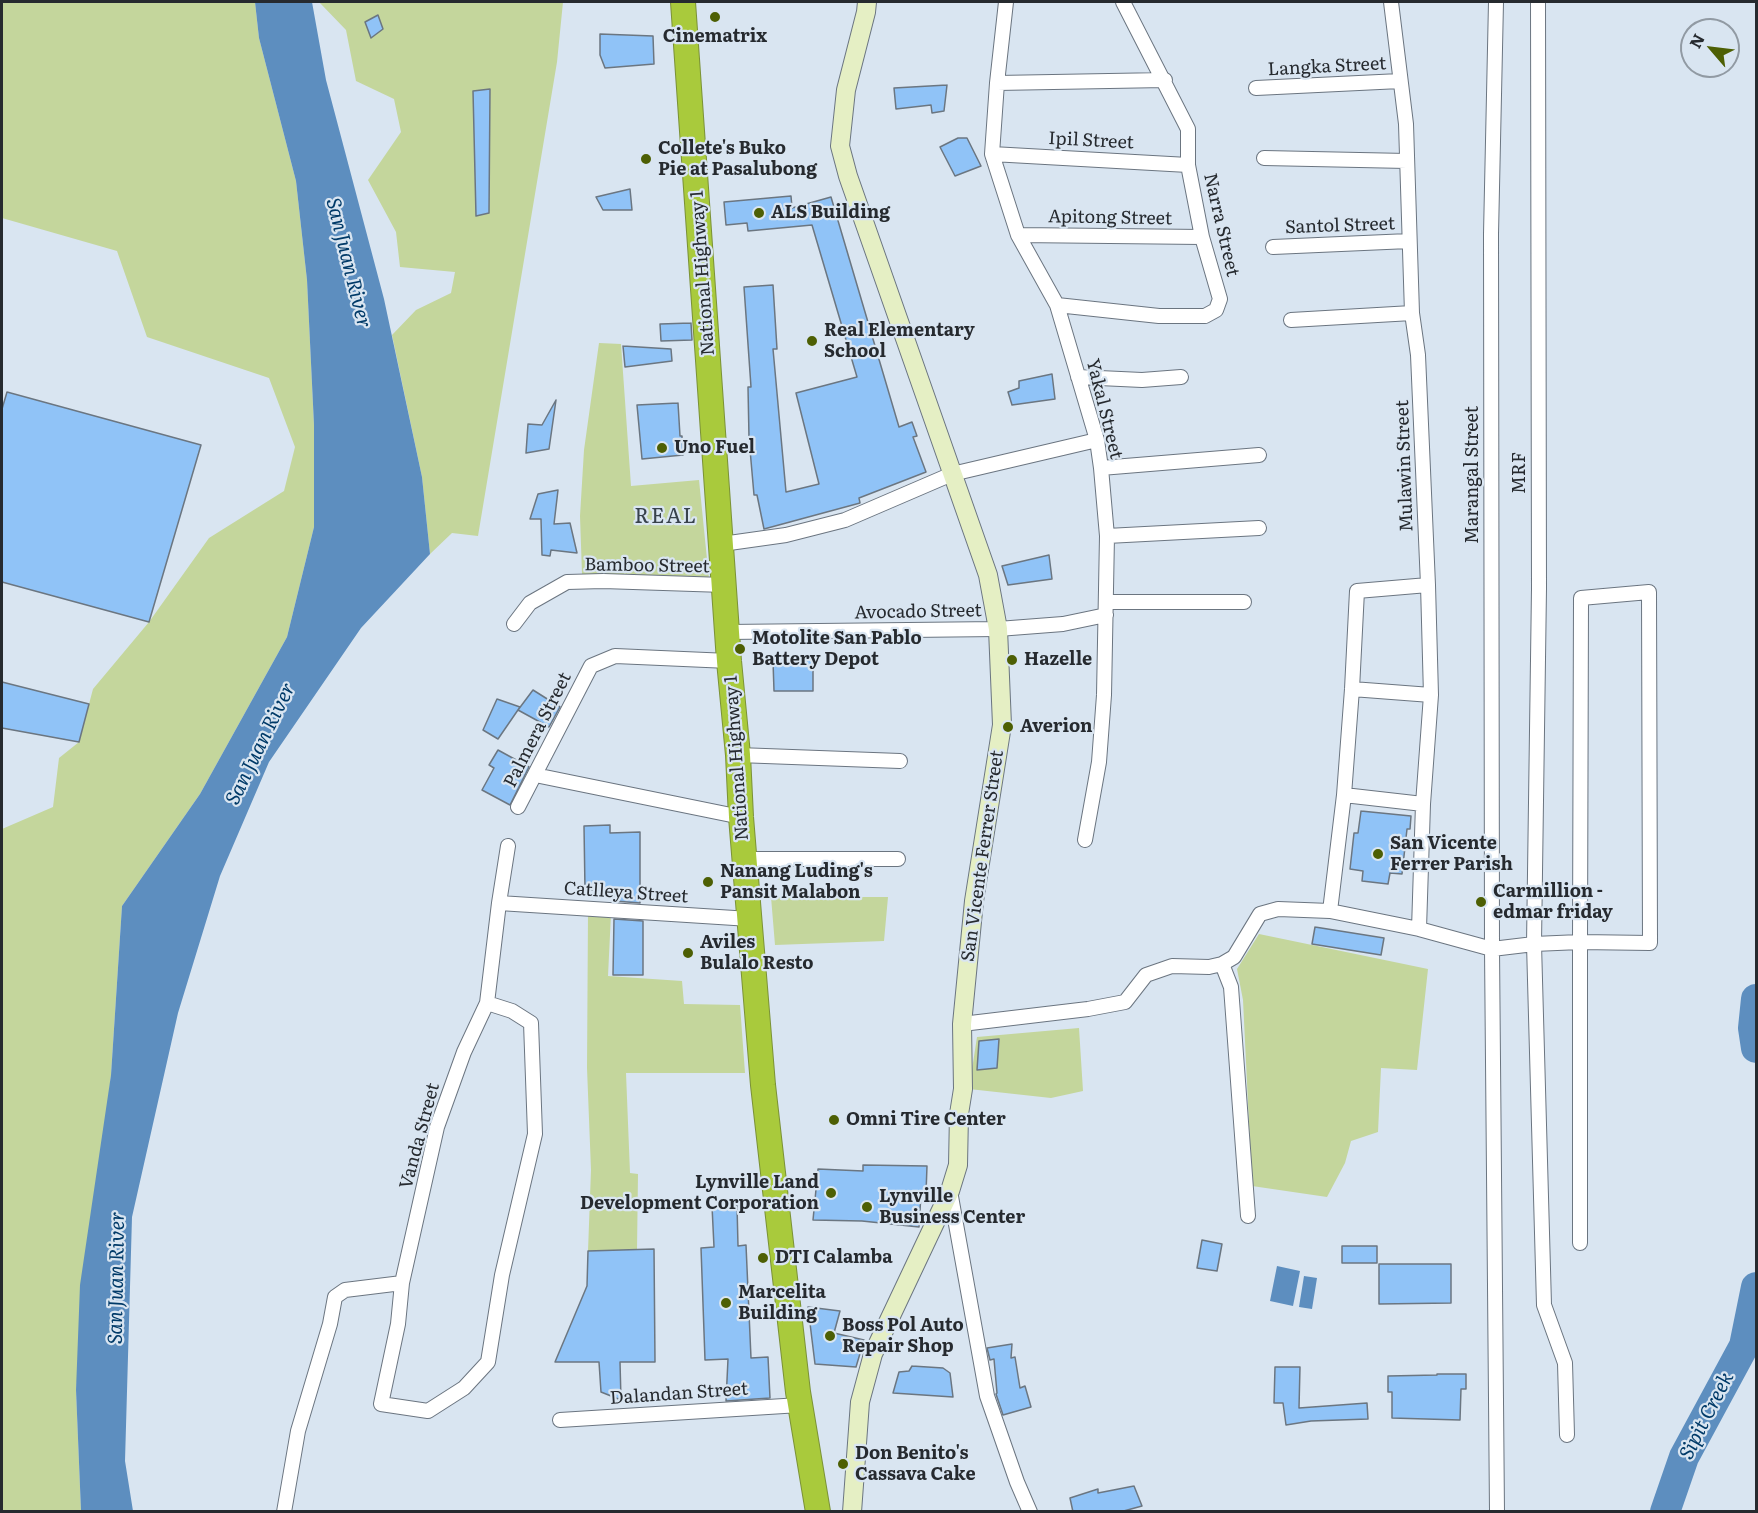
<!DOCTYPE html>
<html>
<head>
<meta charset="utf-8">
<style>
  body { margin:0 }
  #map { position:relative; width:1758px; height:1513px; overflow:hidden; background:#d9e5f1; font-family:Literata,serif }
  canvas { display:block }
  .frame { position:absolute; inset:0; border:3px solid #262a2f; pointer-events:none }
  .north { position:absolute; left:1680px; top:18px; width:60px; height:60px; box-sizing:border-box; background:#d9e5f1; border:2px solid #919aa3; border-radius:50%; rotate:298deg; font-size:16px; font-weight:700; line-height:24px; text-align:center; color:#262a2f }
  .north::after { content:''; display:block; margin:auto; width:21px; height:27px; background:#4d5f04; clip-path:polygon(50% 0,100% 100%,50% 72%,0 100%) }
</style>
</head>
<body>
<div id="map">
<canvas width="1758" height="1513"></canvas>
<div class="frame"></div>
<div class="north">N</div>
</div>
<script>
const g = document.querySelector('canvas').getContext('2d');
g.lineJoin = 'round';
function paint(path, color) { g.fillStyle = color; g.fill(path, 'evenodd'); }
const poly = rows => new Path2D(rows.map(r => 'M' + r).join(''));
function stroke(path, color, width, dash) { g.strokeStyle = color; g.lineWidth = width; g.lineCap = dash ? 'butt' : 'round'; g.setLineDash(dash || []); g.stroke(path); }
function write(font, color, halo, rows, align = 'center') {
  g.font = font + ' Literata,serif'; g.lineWidth = 4.5; g.setLineDash([]); g.textBaseline = 'middle'; g.strokeStyle = halo; g.fillStyle = color; for (const [text, x, y, turn = 0] of rows) {
    g.save(); g.translate(x, y); g.rotate((+turn || 0) * Math.PI / 180); g.textAlign = isNaN(turn) ? turn : align; if (halo) g.strokeText(text, 0, 0); g.fillText(text, 0, 0); g.restore();
  }
}
paint(poly([
  [2,2,255,2,259,38,296,181,307,280,314,425,314,527,287,637,200,794,122,906,111,1075,76,1390,81,1511,2,1512,2,829,53,807,59,758,79,742,93,689,149,622,209,538,284,491,295,447,269,378,147,337,117,251,2,218],
  [319,2,563,2,557,62,478,536,452,533,430,554,422,477,392,335,416,310,451,293,455,272,400,267,396,232,368,180,401,132,394,99,356,81,346,30],
  [599,343,621,344,631,486,699,480,709,579,582,574,580,516,584,450],
  [771,897,888,897,884,941,775,945],
  [588,913,611,914,608,976,682,981,684,1004,740,1005,745,1073,626,1073,630,1173,638,1174,637,1250,588,1251,591,1170,587,1068],
  [1259,934,1428,969,1417,1070,1381,1068,1378,1132,1351,1141,1345,1163,1327,1197,1252,1186,1243,1000,1237,969],
  [1079,1028,1083,1091,1051,1098,969,1089,977,1037]
]), '#c4d69c');
paint(poly([
  [255,2,312,2,326,80,384,299,422,477,430,554,361,628,269,762,220,876,178,1013,132,1217,125,1461,133,1511,81,1511,76,1390,80,1285,111,1075,122,906,200,794,287,637,314,527,314,425,307,280,296,181,259,38],
  [1277,1266,1300,1271,1293,1306,1270,1301],
  [1304,1276,1317,1278,1312,1309,1299,1307]
]), '#5d8ebf');
stroke(poly([
  [1756,999,1753,1028,1756,1048],
  [1665,1512,1684,1457,1744,1346,1756,1287]
]), '#5d8ebf', 30);
const building = poly([
  [378,15,383,29,371,38,365,22,378,15],
  [600,34,653,36,654,64,605,68,600,55,600,34],
  [947,85,944,111,932,113,931,105,896,109,894,88,947,85],
  [490,89,489,213,476,216,473,91,490,89],
  [958,138,967,138,981,166,955,176,940,147,958,138],
  [630,189,632,210,603,210,596,197,630,189],
  [791,196,792,208,831,197,899,427,912,422,917,436,913,437,926,472,859,498,860,503,764,529,757,495,754,495,749,438,748,387,751,387,744,287,773,285,777,349,773,349,786,492,819,484,796,393,857,377,812,225,748,231,747,223,726,225,724,202,791,196],
  [691,323,692,340,661,341,660,324,691,323],
  [623,346,671,349,672,361,625,367,623,346],
  [1052,374,1055,399,1012,405,1008,392,1019,388,1019,381,1052,374],
  [7,392,201,445,149,622,2,582,2,409,7,392],
  [556,400,549,449,526,453,528,424,542,425,556,400],
  [678,403,680,436,682,436,683,455,642,459,637,405,678,403],
  [558,490,554,524,570,523,577,553,551,550,550,556,542,555,541,519,530,519,538,494,558,490],
  [1049,555,1052,579,1008,585,1002,566,1049,555],
  [813,658,813,691,774,691,773,661,813,658],
  [2,682,89,704,79,742,2,728,2,682],
  [533,690,560,707,549,727,518,710,533,690],
  [497,699,520,707,498,739,483,730,497,699],
  [498,750,529,767,510,805,482,790,494,768,489,765,498,750],
  [1361,811,1411,816,1410,829,1407,829,1402,874,1390,873,1388,884,1362,881,1363,871,1350,869,1354,833,1358,833,1361,811],
  [610,825,610,833,640,832,640,903,615,901,615,890,585,890,584,826,610,825],
  [614,919,643,921,643,975,613,975,614,919],
  [1315,927,1384,938,1381,955,1312,944,1315,927],
  [999,1039,997,1068,977,1070,979,1041,999,1039],
  [863,1165,927,1166,926,1193,921,1194,919,1227,862,1221,813,1220,818,1169,863,1171,863,1165],
  [737,1205,738,1246,746,1245,751,1358,768,1357,770,1398,726,1401,728,1359,705,1360,701,1248,714,1247,712,1206,737,1205],
  [1202,1240,1222,1244,1217,1271,1197,1268,1202,1240],
  [1342,1246,1377,1246,1377,1263,1342,1263,1342,1246],
  [654,1249,655,1362,620,1362,621,1400,601,1392,599,1362,555,1362,587,1286,588,1251,654,1249],
  [1379,1264,1451,1264,1451,1303,1379,1304,1379,1264],
  [808,1307,840,1311,834,1333,864,1340,856,1367,815,1364,808,1307],
  [1012,1344,1011,1358,1015,1357,1020,1388,1025,1386,1031,1407,1003,1415,996,1394,997,1393,994,1359,990,1360,987,1348,1012,1344],
  [912,1366,943,1368,950,1373,953,1397,893,1393,899,1372,909,1371,912,1366],
  [1275,1367,1300,1367,1299,1408,1367,1403,1368,1419,1311,1421,1286,1425,1283,1403,1274,1403,1275,1367],
  [1437,1374,1466,1374,1466,1389,1461,1389,1460,1420,1392,1418,1392,1392,1388,1392,1388,1376,1437,1375,1437,1374],
  [1134,1486,1142,1506,1120,1512,1073,1512,1070,1498,1098,1489,1098,1493,1134,1486]
]);
paint(building, '#90c3f7');
stroke(building, '#6b7681', 1.5);
const street = poly([
  [1006,2,997,83,992,154,1018,235,1057,305,1097,440,1101,468,1107,536,1104,695,1099,762,1085,840],
  [1391,2,1406,124,1412,313,1418,355,1428,585,1431,695,1423,804,1419,929],
  [1496,2,1491,234,1492,949,1497,1512],
  [1538,2,1539,588,1534,944,1544,1305,1565,1363,1567,1435],
  [997,83,1165,80],
  [1256,88,1400,81],
  [992,154,1188,165],
  [1264,158,1407,161],
  [1018,235,1202,237],
  [1273,247,1409,241],
  [1057,305,1159,316,1205,316,1216,310,1220,299,1202,237,1188,165,1188,129,1123,2],
  [1291,320,1412,313],
  [1078,377,1142,380,1181,377],
  [1101,468,1259,455],
  [1107,536,1259,528],
  [722,544,786,535,845,520,952,474,1097,440],
  [1107,602,1244,602],
  [514,624,530,603,567,582,603,581,724,585],
  [728,632,998,629,1063,624,1106,615],
  [1352,689,1431,695],
  [738,755,900,761],
  [535,775,741,817],
  [1344,795,1423,804],
  [518,807,591,666,615,656,729,661],
  [745,859,898,859],
  [499,903,750,919],
  [1330,911,1344,795,1352,689,1357,591,1428,585],
  [1222,964,1231,987,1248,1216],
  [487,1003,512,1011,531,1023,535,1134,502,1275,488,1362,464,1388,428,1411,381,1404,398,1324,402,1283,437,1127,464,1052,487,1003,499,903,508,846],
  [962,1024,1088,1009,1125,1002,1146,975,1172,966,1209,967,1222,964,1234,957,1260,914,1278,909,1330,911,1419,929,1492,949,1534,944,1580,942,1650,943,1649,592,1581,598,1580,942,1580,1243],
  [950,1191,987,1396,1017,1482,1030,1512],
  [560,1420,800,1405],
  [284,1512,298,1431,330,1324,335,1297,345,1290,402,1283]
]);
const secondary = poly([
  [852,1512,860,1402,873,1354,950,1191,958,1165,959,1114,963,1089,962,1024,974,901,1002,725,998,629,988,575,848,176,840,146,846,90,866,12,867,2]
]);
const highway = poly([
  [683,2,729,661,738,755,741,817,763,1085,798,1392,818,1512]
]);
stroke(street, '#6b7580', 16);
stroke(secondary, '#6b7580', 20);
stroke(highway, '#7b9237', 26);
stroke(street, '#fff', 14);
stroke(secondary, '#e5efc4', 18);
stroke(highway, '#a9ca3c', 24);
for (const [x, y, r, color] of [
  [715,17,6,"#4d5f04"],
  [646,159,6,"#4d5f04"],
  [759,213,6,"#4d5f04"],
  [812,341,6,"#4d5f04"],
  [662,448,6,"#4d5f04"],
  [740,649,6,"#4d5f04"],
  [1012,660,6,"#4d5f04"],
  [1008,727,6,"#4d5f04"],
  [1378,854,6,"#4d5f04"],
  [708,882,6,"#4d5f04"],
  [1481,902,6,"#4d5f04"],
  [688,953,6,"#4d5f04"],
  [834,1120,6,"#4d5f04"],
  [831,1193,6,"#4d5f04"],
  [867,1207,6,"#4d5f04"],
  [763,1258,6,"#4d5f04"],
  [726,1303,6,"#4d5f04"],
  [830,1336,6,"#4d5f04"],
  [843,1464,6,"#4d5f04"]
]) { const dot = new Path2D(); dot.arc(x, y, r, 0, 2 * Math.PI); g.fillStyle = color; g.fill(dot); stroke(dot, '#d9e5f1', 2); }
write('bold 18px', '#262a2f', '#d9e5f1', [
  ["Cinematrix",715,37,"center"],
  ["Collete's Buko",658,149],
  ["Pie at Pasalubong",658,170],
  ["ALS Building",771,213],
  ["Real Elementary",824,331],
  ["School",824,352],
  ["Uno Fuel",674,448],
  ["Motolite San Pablo",752,639],
  ["Battery Depot",752,660],
  ["Hazelle",1024,660],
  ["Averion",1020,727],
  ["San Vicente",1390,844],
  ["Ferrer Parish",1390,865],
  ["Nanang Luding's",720,872],
  ["Pansit Malabon",720,893],
  ["Carmillion -",1493,892],
  ["edmar friday",1493,913],
  ["Aviles",700,943],
  ["Bulalo Resto",700,964],
  ["Omni Tire Center",846,1120],
  ["Lynville Land",819,1183,"right"],
  ["Development Corporation",819,1204,"right"],
  ["Lynville",879,1197],
  ["Business Center",879,1218],
  ["DTI Calamba",775,1258],
  ["Marcelita",738,1293],
  ["Building",738,1314],
  ["Boss Pol Auto",842,1326],
  ["Repair Shop",842,1347],
  ["Don Benito's",855,1454],
  ["Cassava Cake",855,1475]
], 'left');
write('18px', '#262a2f', '#d9e5f1', [
  ["Langka Street",1327,67,-3],
  ["Ipil Street",1091,141,3],
  ["Apitong Street",1110,218,1],
  ["Narra Street",1221,225,77],
  ["Santol Street",1340,226,-2],
  ["National Highway 1",703,273,-94],
  ["Yakal Street",1104,409,76],
  ["Mulawin Street",1405,466,-92],
  ["MRF",1520,473,-90],
  ["Marangal Street",1473,475,-90],
  ["Bamboo Street",647,566,1],
  ["Avocado Street",918,612,-1],
  ["Palmera Street",538,730,-63],
  ["National Highway 1",737,758,-94],
  ["San Vicente Ferrer Street",983,856,-82],
  ["Catlleya Street",626,893,4],
  ["Vanda Street",420,1136,-75],
  ["Dalandan Street",679,1394,-4]
]);
write('italic 20px', '#003a68', '#d9e5f1', [
  ["San Juan River",348,263,76],
  ["San Juan River",261,744,-64],
  ["San Juan River",117,1278,-89],
  ["Sipit Creek",1707,1416,-63]
]);
g.letterSpacing = '1.5px';
write('21px', '#38424c', '#d9e5f1', [
  ["REAL",666,517]
]);
g.letterSpacing = '0px';
</script>
</body>
</html>
